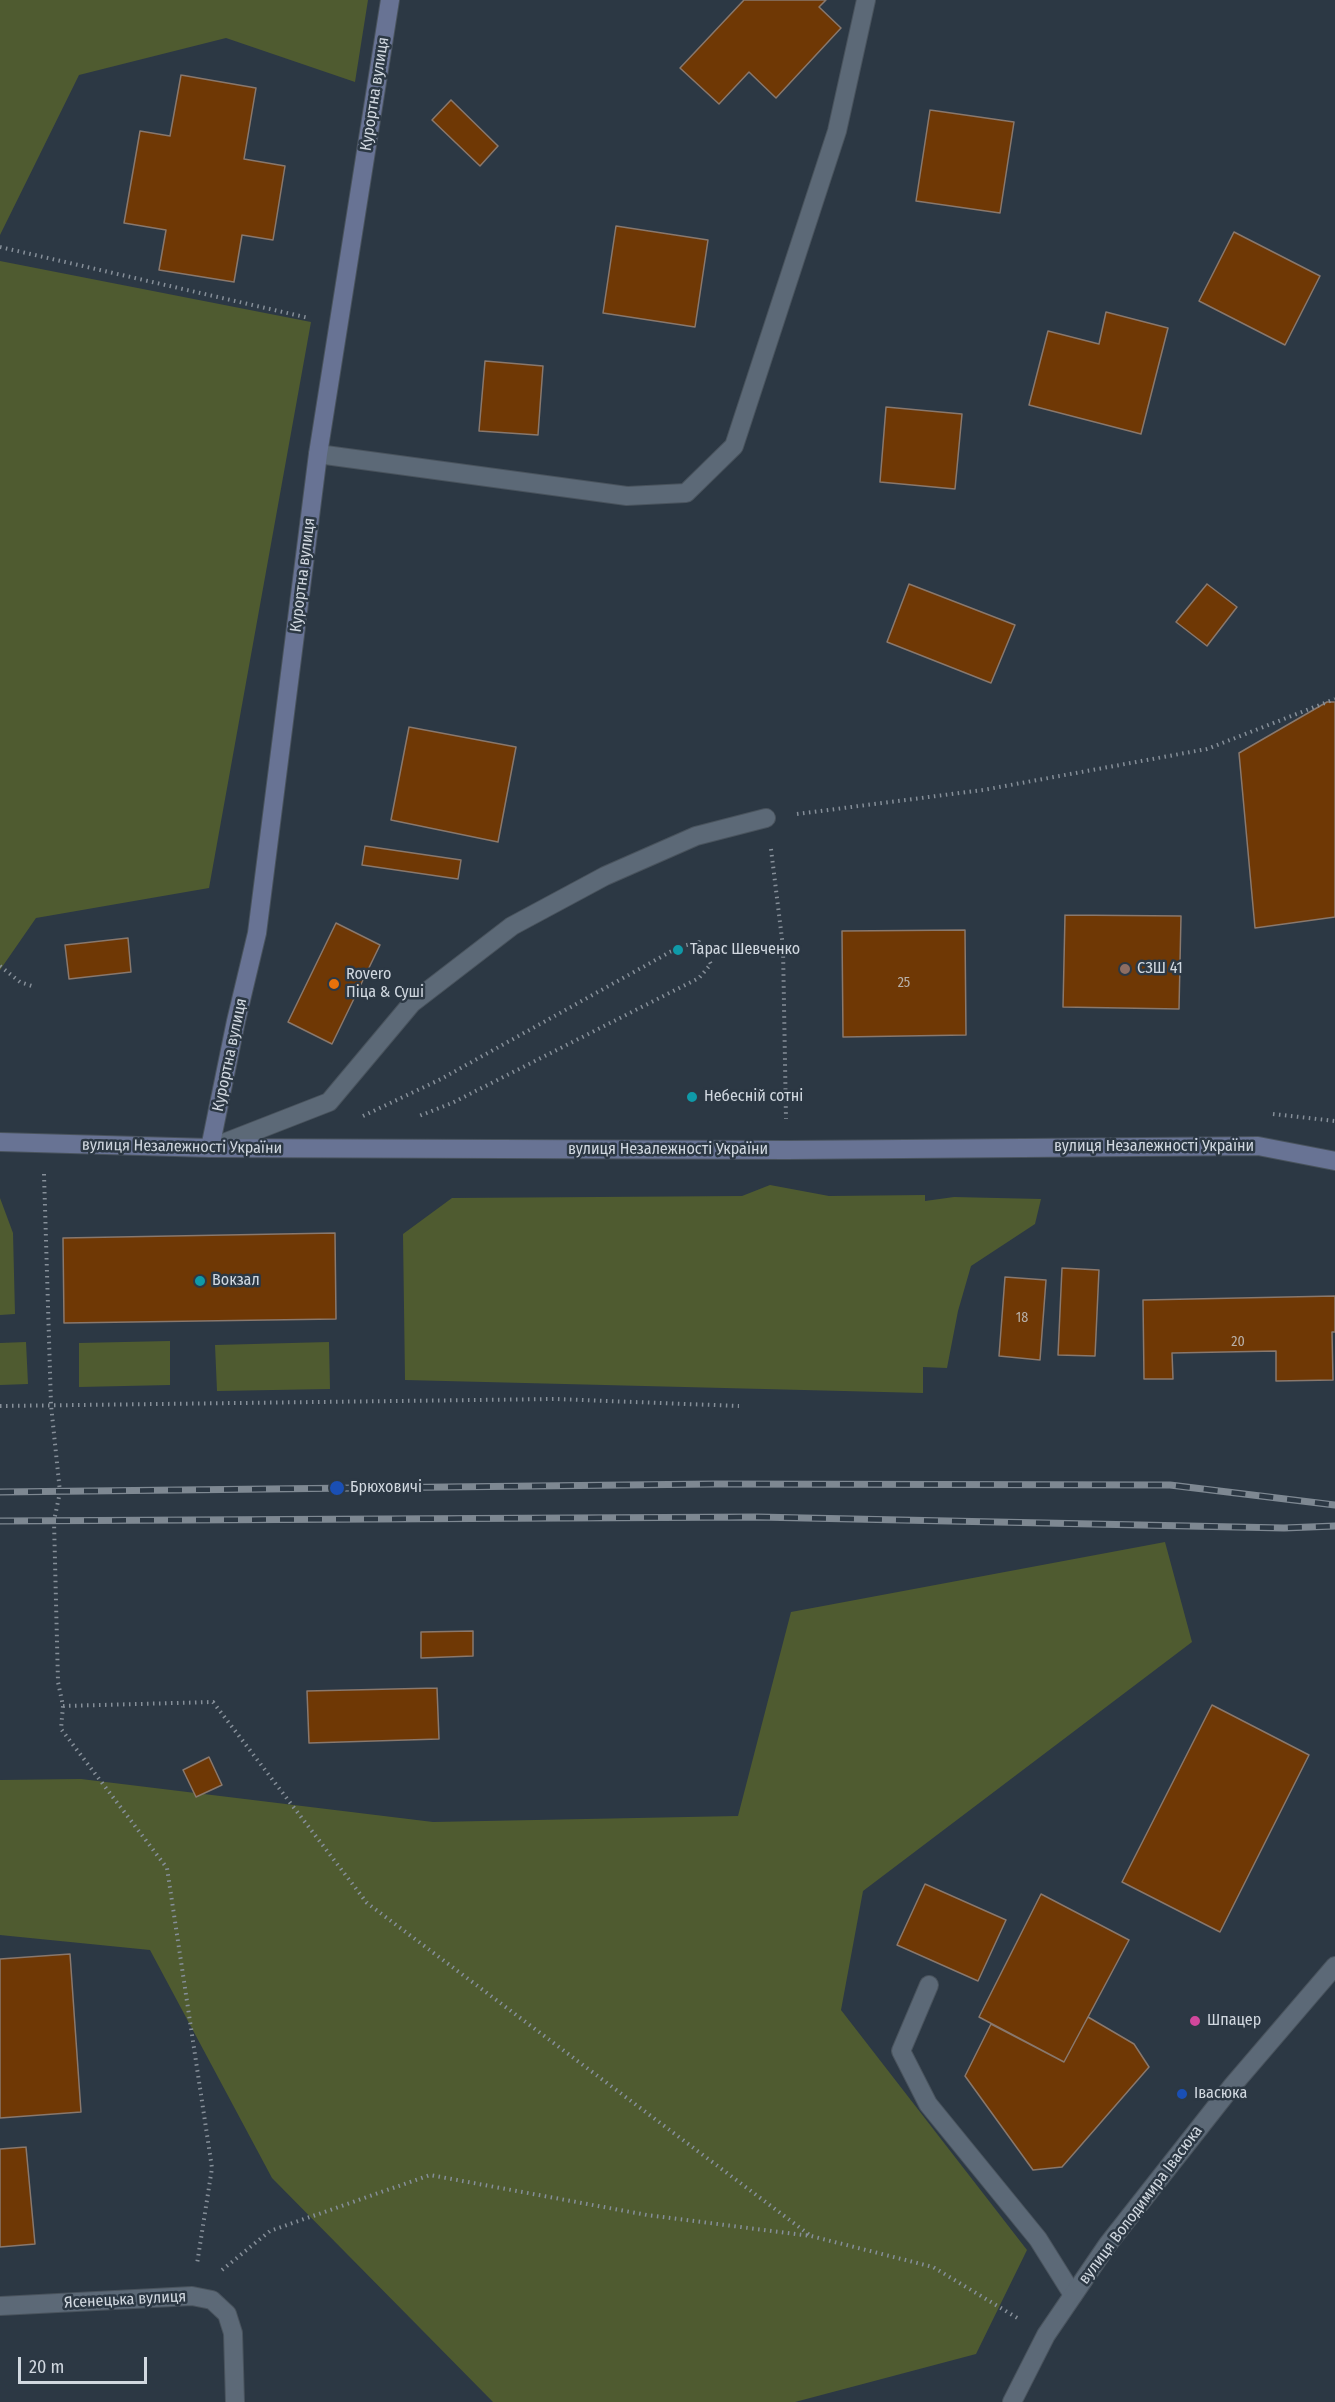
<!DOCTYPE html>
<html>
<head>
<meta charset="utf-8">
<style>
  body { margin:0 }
  #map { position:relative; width:1335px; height:2402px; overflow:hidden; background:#2c3844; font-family:"Fira Sans Condensed",sans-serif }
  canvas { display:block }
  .scale { position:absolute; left:18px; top:2357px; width:129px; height:27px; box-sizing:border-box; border:3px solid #d1d8e0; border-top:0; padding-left:8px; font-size:18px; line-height:21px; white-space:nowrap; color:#d1d8e0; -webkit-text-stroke:4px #2c3844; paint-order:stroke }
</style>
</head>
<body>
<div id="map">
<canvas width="1335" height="2402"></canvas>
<div class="scale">20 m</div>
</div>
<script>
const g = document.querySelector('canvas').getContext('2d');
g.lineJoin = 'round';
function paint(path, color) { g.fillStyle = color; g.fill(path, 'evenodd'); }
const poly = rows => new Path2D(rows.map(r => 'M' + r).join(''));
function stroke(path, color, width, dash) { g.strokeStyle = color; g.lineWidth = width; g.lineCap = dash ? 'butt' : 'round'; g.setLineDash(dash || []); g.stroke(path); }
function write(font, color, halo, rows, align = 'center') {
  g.font = font + ' "Fira Sans Condensed",sans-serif'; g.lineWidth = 5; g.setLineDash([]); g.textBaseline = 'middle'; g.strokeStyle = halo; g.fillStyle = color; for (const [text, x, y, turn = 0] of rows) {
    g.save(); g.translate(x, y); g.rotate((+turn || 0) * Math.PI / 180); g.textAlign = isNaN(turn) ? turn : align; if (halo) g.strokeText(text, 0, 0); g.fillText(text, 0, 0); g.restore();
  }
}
paint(poly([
  [0,0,368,0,355,82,226,38,79,75,0,235],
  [0,261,311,322,209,888,36,918,0,970],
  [770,1185,829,1196,925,1195,925,1201,954,1197,1041,1199,1035,1224,971,1266,958,1311,947,1368,923,1367,923,1393,405,1380,403,1234,452,1198,742,1196],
  [0,1198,13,1233,15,1314,0,1315],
  [170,1341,170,1385,79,1387,79,1343],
  [26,1342,28,1384,0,1385,0,1343],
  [329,1342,330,1389,217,1391,215,1345],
  [1165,1542,1192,1642,863,1891,841,2010,1027,2250,976,2354,795,2402,493,2402,272,2178,150,1950,0,1935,0,1780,81,1779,433,1822,738,1816,791,1612]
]), '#4f5b30');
const building = poly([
  [744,0,826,0,819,7,841,28,776,98,749,72,719,104,680,68,744,0],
  [181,75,256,88,244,159,285,166,273,240,242,235,234,282,159,270,166,230,124,223,140,131,170,136,181,75],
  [451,100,498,146,480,166,432,120,451,100],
  [930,110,1014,122,1000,213,916,201,930,110],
  [616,226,708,240,695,327,603,313,616,226],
  [1234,232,1320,276,1285,345,1199,301,1234,232],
  [1106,312,1168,328,1141,434,1029,405,1048,331,1099,344,1106,312],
  [485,361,543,366,538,435,479,431,485,361],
  [886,407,962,414,955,489,880,482,886,407],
  [909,584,1015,625,991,683,887,642,909,584],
  [1207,584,1237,607,1207,646,1176,622,1207,584],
  [1327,702,1335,702,1335,917,1255,928,1239,753,1327,702],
  [409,727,516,747,498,842,391,820,409,727],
  [365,846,461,860,458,879,362,865,365,846],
  [1065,915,1181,916,1179,1009,1063,1007,1065,915],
  [336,923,380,945,332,1044,288,1022,336,923],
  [965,930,966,1035,843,1037,842,931,965,930],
  [128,938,131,972,69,979,65,945,128,938],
  [335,1233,336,1319,64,1323,63,1238,335,1233],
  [1062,1268,1099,1270,1095,1356,1058,1355,1062,1268],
  [1005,1277,1046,1280,1040,1360,999,1356,1005,1277],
  [1335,1296,1335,1332,1332,1332,1333,1380,1276,1381,1276,1351,1172,1353,1173,1379,1144,1379,1143,1300,1335,1296],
  [473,1631,473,1656,421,1658,421,1632,473,1631],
  [437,1688,439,1739,309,1743,307,1691,437,1688],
  [1212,1705,1309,1755,1220,1932,1122,1882,1212,1705],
  [209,1757,222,1785,196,1797,183,1770,209,1757],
  [925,1884,1006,1920,978,1981,897,1945,925,1884],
  [1041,1894,1129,1940,1064,2062,979,2017,1041,1894],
  [70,1954,81,2112,0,2118,0,1959,70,1954],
  [1088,2017,1134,2044,1149,2067,1062,2167,1033,2170,965,2076,991,2024,1064,2062,1088,2017],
  [26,2147,35,2244,0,2247,0,2149,26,2147]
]);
paint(building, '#6f3805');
stroke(building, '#89786d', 1.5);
const service = poly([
  [929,1985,901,2051,928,2104,1038,2239,1073,2295]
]);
const minor = poly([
  [318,454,627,496,686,493,734,446,837,131,866,0],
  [211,1148,329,1102,412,1003,512,926,605,876,696,836,766,818],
  [0,2306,192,2296,212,2300,227,2314,233,2333,235,2402],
  [1012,2402,1046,2335,1108,2244,1233,2085,1335,1966]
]);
const secondary = poly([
  [0,1142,210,1148,787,1150,1258,1146,1335,1161],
  [210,1148,236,1021,257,933,318,454,390,0]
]);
stroke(service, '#49535d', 20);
stroke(minor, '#49535d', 20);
stroke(secondary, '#49535d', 20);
stroke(poly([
  [0,247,309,318],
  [797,814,983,790,1207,749,1335,699],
  [771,849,783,947,786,1119],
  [0,966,20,982,32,986],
  [1273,1114,1335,1121],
  [363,1116,441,1079,679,947,699,942,711,964,699,978,452,1103,419,1116],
  [44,1174,51,1405,60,1492,54,1521,58,1682,63,1706,61,1729,167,1868,212,2168,197,2264],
  [0,1406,555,1399,739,1406],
  [63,1706,213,1702,367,1903,811,2236],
  [222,2270,270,2231,430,2175,647,2215,811,2236,933,2267,1019,2319]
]), '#868f99', 4, [1.5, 4.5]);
stroke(service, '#5c6977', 18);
stroke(minor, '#5c6977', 18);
stroke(secondary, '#687394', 18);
const rail = poly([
  [0,1492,713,1484,1170,1485,1335,1505],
  [0,1521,757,1517,1284,1528,1335,1526]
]);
stroke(rail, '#7e8892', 7);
stroke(rail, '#2c3844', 4.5, [14]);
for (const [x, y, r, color] of [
  [678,950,6,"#0f9aa8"],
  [1125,969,6,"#8d6e63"],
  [334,984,6,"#e8710a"],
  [692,1097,6,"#0f9aa8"],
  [200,1281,6,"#0f9aa8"],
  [337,1488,8,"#1a4fb4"],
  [1195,2021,6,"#d1479c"],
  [1182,2094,6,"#1a4fb4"]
]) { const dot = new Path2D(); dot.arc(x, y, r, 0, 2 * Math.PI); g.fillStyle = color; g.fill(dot); stroke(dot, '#2c3844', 2); }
write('14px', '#b8b0a9', null, [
  ["25",904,983],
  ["18",1022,1318],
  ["20",1238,1342]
]);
write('16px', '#d1d8e0', '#2c3844', [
  ["Курортна вулиця",375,94,-81],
  ["Курортна вулиця",303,575,-83],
  ["Курортна вулиця",230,1055,-78],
  ["вулиця Незалежності України",182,1147,1],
  ["вулиця Незалежності України",1154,1147],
  ["вулиця Незалежності України",668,1150],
  ["вулиця Володимира Івасюка",1141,2205,-53],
  ["Ясенецька вулиця",125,2300,-3]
]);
write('16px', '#d1d8e0', '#2c3844', [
  ["Тарас Шевченко",690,950],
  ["СЗШ 41",1137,969],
  ["Rovero",346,975],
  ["Піца & Суші",346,993],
  ["Небесній сотні",704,1097],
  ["Вокзал",212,1281],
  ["Брюховичі",350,1488],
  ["Шпацер",1207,2021],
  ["Івасюка",1194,2094]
], 'left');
</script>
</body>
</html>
